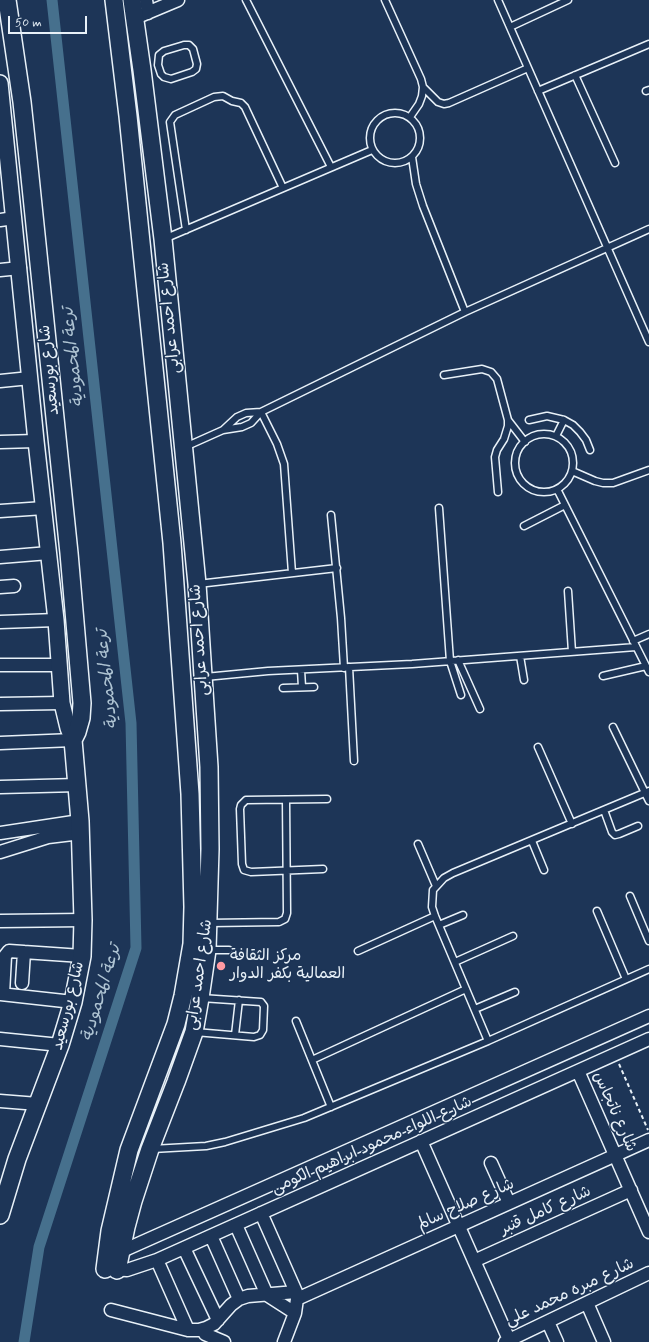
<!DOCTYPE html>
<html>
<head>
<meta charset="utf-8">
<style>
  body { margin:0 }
  #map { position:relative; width:649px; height:1342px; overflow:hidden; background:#1d3557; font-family:Mynerve,sans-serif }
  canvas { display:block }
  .scale { position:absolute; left:8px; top:16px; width:79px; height:18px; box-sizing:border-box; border:2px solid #e8f1f8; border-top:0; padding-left:5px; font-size:12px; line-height:14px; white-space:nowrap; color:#e8f1f8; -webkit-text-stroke:3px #1d3557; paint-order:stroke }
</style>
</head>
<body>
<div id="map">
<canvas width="649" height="1342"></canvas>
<div class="scale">50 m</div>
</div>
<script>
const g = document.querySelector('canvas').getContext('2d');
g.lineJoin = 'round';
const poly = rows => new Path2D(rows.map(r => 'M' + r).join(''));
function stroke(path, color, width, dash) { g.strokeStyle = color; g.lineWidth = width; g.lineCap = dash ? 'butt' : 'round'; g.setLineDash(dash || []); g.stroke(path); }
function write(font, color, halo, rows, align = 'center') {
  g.font = font + ' Mynerve,"Playpen Sans Arabic",sans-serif'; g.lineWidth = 3; g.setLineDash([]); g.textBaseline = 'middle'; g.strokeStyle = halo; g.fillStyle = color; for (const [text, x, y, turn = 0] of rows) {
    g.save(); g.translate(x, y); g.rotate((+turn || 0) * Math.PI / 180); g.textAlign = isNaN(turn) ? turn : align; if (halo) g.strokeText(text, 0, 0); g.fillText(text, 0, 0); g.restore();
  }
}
stroke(poly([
  [24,1342,39,1247,136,948,131,723,52,0]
]), '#46708d', 11);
const service = poly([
  [246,0,331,167],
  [385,0,421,79,423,87,422,96,419,104,410,117],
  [498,0,649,342],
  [510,27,568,0],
  [184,45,189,45,193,49,197,64,196,69,192,72,171,79,164,77,161,74,158,65,159,55,164,51,184,45],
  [575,75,615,163],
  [423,87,438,102,444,104,449,103,528,68],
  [538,91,649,44],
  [646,91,649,90],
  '370 138a25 25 0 1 1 50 0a25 25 0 1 1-50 0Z',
  [412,157,416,184,423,206,465,312],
  [186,230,170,122,175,115,214,97,223,96,232,101,241,103,245,107,283,188],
  [164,239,372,150],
  [444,375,482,369,491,372,497,379,508,420,508,426,504,439,497,450,495,457,498,492],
  [261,412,277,444,284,464,292,573],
  [508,420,525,442],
  [529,420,547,416,564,420,573,425,580,432,586,440,590,450],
  [223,430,237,417,246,413,261,412],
  '515 463a29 29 0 1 1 58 0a29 29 0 1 1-58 0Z',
  [556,436,564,420],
  [185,447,223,430,242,427,251,423,261,412,465,312,649,229],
  [572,471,595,481,603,483,613,483,649,470],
  [557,489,649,672],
  [439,508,450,661,461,695],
  [331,515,341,618,344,668],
  [524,526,565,505],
  [198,584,337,568],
  [568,591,572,652],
  [633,641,649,634],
  [520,656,524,680],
  [458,660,480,709],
  [349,667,354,761],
  [301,670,302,687],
  [603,676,646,666],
  [205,677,268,671,412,664,636,647],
  [283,688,314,687],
  [613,727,649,801],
  [538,747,572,824],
  [604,810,612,832,615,835,619,834,638,826],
  [532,841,544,870],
  [418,844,436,886],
  [323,869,251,872,244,870,242,864,240,809,241,805,246,800,327,799],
  [630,896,649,941],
  [597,911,626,979],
  [209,923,279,922,285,919,287,913,286,800],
  [439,925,463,915],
  [209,950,229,950],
  [358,951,435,916],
  [455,962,513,936],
  [475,1009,515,992],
  [296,1021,331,1107],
  [195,1032,254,1037,260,1035,263,1030,264,1006,261,1002,201,998],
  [235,1035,239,1000],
  [488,1041,435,916,432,907,433,890,444,878,453,873,649,791],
  [312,1060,466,989],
  [152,1149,206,1146,225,1142,304,1118,488,1041,649,969]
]);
const minor = poly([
  [146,0,148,13],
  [135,18,178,0],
  [0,220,14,218],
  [0,270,20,268],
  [0,381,30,378],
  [0,442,36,441],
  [0,511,44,508],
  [0,557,49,553],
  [0,587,14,586],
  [0,622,56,620],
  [0,665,59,665],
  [0,704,62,703],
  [0,743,73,740],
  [0,787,78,785],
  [0,833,80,821],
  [0,852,48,837,81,833],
  [0,921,83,920],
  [22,983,24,952],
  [0,994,73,1002],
  [3,994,5,956,9,951,82,956],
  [0,1039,60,1045],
  [578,1071,649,1232],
  [0,1101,38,1104],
  [421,1141,510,1342],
  [491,1163,509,1203],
  [261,1213,296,1292,297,1299,295,1313,284,1342],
  [236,1225,267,1295,295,1313],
  [211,1236,239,1299],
  [184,1248,218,1320],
  [120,1252,649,1016],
  [157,1260,188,1330],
  [474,1261,631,1190],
  [110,1269,127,1270,157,1260,649,1039],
  [297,1299,649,1140],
  [587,1303,604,1342],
  [111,1310,188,1330,199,1330,206,1328,214,1324,231,1305,239,1299,248,1296,296,1292],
  [548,1322,557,1342],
  [205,1334,224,1342],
  [505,1342,649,1273]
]);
const tertiary = poly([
  [0,83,36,441,56,620,62,703,68,728,73,740]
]);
const secondary = poly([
  [0,1215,17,1159,60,1045,73,1002,82,956,83,920,80,821,73,740,77,732,81,718,82,703,69,553,29,167,22,102,7,0],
  [105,1269,110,1231,129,1150,176,1024,183,996,192,944,193,907,190,794,172,543,128,116,114,0],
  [117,1270,126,1227,133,1201,150,1149,176,1082,194,1032,200,998,207,950,210,849,209,767,197,584,163,239,142,70,132,0]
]);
stroke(service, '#e8f1f8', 9);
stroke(minor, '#e8f1f8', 15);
stroke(tertiary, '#e8f1f8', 18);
stroke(secondary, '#e8f1f8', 20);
stroke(poly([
  [619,1064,648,1130]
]), '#e8f1f8', 2, [4, 3]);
stroke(service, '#1d3557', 6);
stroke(minor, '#1d3557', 12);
stroke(tertiary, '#1d3557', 15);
stroke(secondary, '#1d3557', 17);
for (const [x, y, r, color] of [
  [221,966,5,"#ff9aa2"]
]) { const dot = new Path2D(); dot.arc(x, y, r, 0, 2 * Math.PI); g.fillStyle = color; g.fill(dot); stroke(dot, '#1d3557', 1.5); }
write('16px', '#e8f1f8', '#1d3557', [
  ["شارع احمد عرابى",170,318,-96],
  ["شارع بورسعيد",50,370,-96],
  ["شارع احمد عرابى",200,640,-94],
  ["شارع احمد عرابى",200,975,-82],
  ["شارع بورسعيد",69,1006,-76],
  ["شارع ناتجاس",614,1112,66],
  ["شارع اللواء محمود ابراهيم الكومى",372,1146,-24],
  ["شارع صلاح سالم",466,1205,-24],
  ["شارع كامل قنبر",546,1211,-24],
  ["شارع مبره محمد على",570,1293,-25]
]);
write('16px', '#e8f1f8', '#1d3557', [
  ["مركز الثقافة",230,957],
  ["العمالية بكفر الدوار",230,975]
], 'left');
write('italic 17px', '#afc4d3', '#1d3557', [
  ["ترعة المحمودية",74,357,-96],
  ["ترعة المحمودية",108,679,-96],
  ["ترعة المحمودية",102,993,-73]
]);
</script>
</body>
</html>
